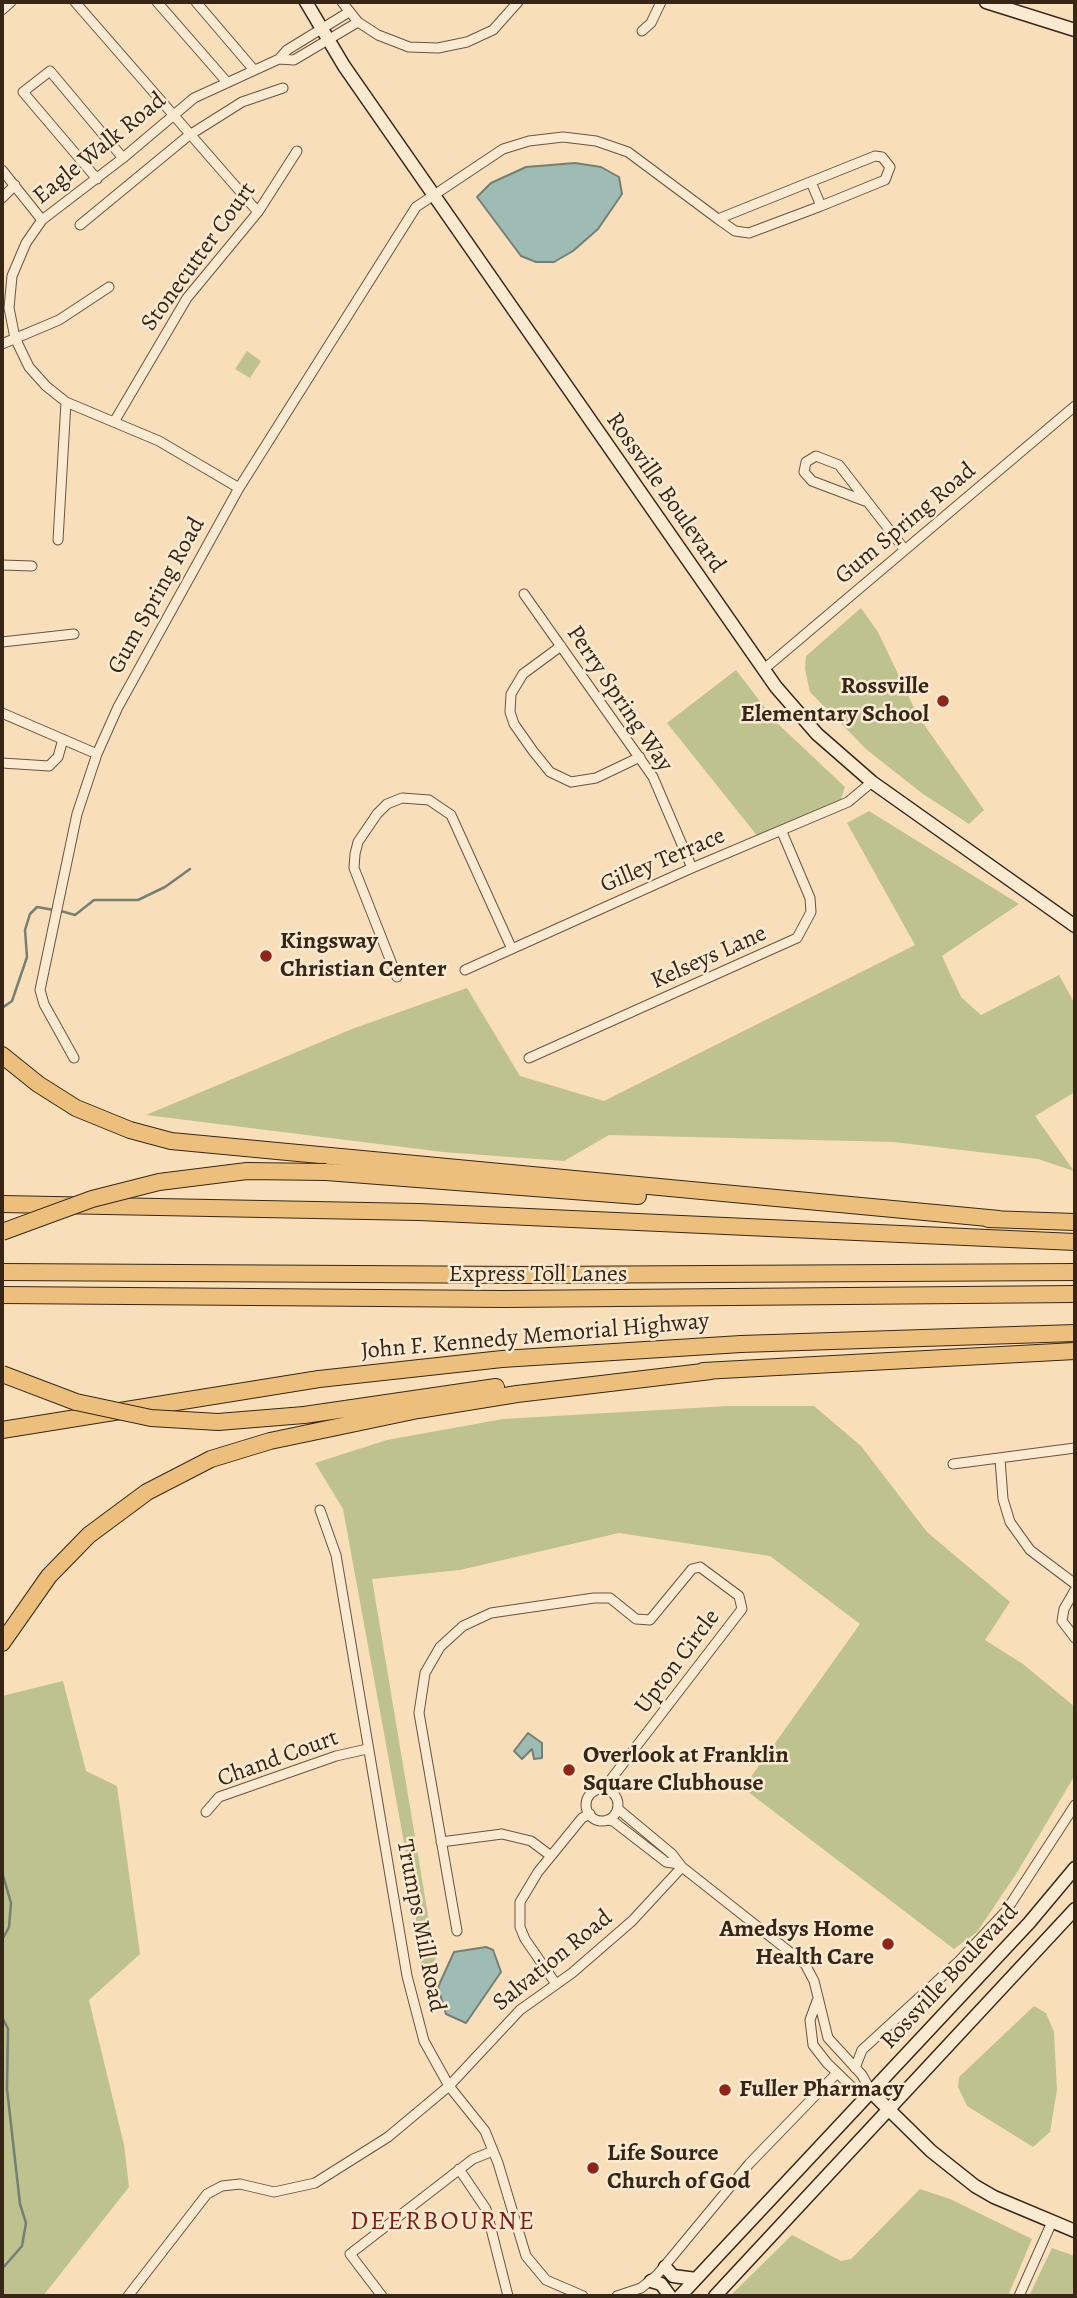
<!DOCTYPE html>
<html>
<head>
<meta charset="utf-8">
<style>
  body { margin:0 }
  #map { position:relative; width:1077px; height:2298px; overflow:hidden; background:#f9dfb9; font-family:Alegreya,serif }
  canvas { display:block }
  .frame { position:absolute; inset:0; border:4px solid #372617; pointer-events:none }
</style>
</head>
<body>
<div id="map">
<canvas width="1077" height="2298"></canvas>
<div class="frame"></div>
</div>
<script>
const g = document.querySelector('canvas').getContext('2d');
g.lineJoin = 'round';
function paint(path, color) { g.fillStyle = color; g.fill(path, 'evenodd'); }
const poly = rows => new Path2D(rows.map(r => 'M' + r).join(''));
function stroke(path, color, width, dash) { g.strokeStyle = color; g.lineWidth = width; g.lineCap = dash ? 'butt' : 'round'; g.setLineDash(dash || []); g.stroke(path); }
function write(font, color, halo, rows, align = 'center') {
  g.font = font + ' Alegreya,serif'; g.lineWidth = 5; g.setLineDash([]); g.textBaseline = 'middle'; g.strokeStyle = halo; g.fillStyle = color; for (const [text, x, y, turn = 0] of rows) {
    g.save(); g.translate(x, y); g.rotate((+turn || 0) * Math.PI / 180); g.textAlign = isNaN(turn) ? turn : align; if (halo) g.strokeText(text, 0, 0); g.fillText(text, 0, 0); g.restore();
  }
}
paint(poly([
  [247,351,261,361,250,378,235,369],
  [861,608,878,632,918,716,984,810,969,824,923,794,867,750,810,692,805,669,806,656],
  [736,670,776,722,845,787,838,808,759,838,667,723],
  [869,811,1019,904,942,956,961,997,981,1015,1059,975,1075,1004,1075,1092,1035,1116,1074,1171,1038,1159,894,1142,609,1135,564,1161,443,1152,146,1115,352,1029,467,988,520,1076,604,1101,915,945,847,823],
  [728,1406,814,1406,861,1446,927,1532,1010,1602,985,1640,1023,1664,1075,1707,1075,1775,1018,1871,977,1932,954,1949,743,1788,860,1624,770,1556,619,1533,460,1570,372,1579,437,1969,423,1983,413,1892,343,1509,315,1463,387,1440,503,1419],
  [63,1681,86,1771,117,1786,140,1954,89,2000,124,2145,129,2187,43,2296,2,2296,2,1696],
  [1034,2006,1046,2013,1054,2032,1057,2090,1050,2132,1033,2147,967,2106,958,2087,959,2077],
  [920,2189,950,2199,1032,2239,1008,2296,730,2296,792,2235,841,2261,851,2259],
  [1052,2248,1075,2256,1075,2296,1029,2296]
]), '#bec28f');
const water = poly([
  [575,163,601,167,619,177,622,194,598,229,573,251,554,262,536,262,521,256,477,197,491,183,526,167,575,163],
  [528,1733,542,1743,542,1758,534,1759,532,1749,522,1759,514,1751,528,1733],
  [486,1947,493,1950,501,1972,466,2023,446,2014,438,1987,454,1952,486,1947]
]);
paint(water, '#9ebcb4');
stroke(water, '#758075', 2);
stroke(poly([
  [61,911,75,915,94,900,138,900,165,887,190,869],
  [2,1008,12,1001,27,957,25,930,30,914,37,907,54,910],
  [2,1872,11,1903,9,1927,2,1940],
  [2,2017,8,2029,7,2089,20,2204,26,2223,22,2246,2,2269]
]), '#758075', 2.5);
const street = poly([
  [75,2,258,212],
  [157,2,226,81],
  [196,2,254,70],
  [342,2,358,22,378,35,409,47,438,48,467,42,493,30,518,2],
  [2,10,11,2],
  [642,31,651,23,661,2],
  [279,59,287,50,349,12],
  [875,156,882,157,890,167,885,180,821,206,749,233,735,231,718,219,875,156],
  [2,170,42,220],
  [97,179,23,92,50,71,123,158],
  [811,182,821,206],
  [2,198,15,185],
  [80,225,188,136,242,102,283,88],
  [2,344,59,320,109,287],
  [114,422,187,298,258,212,297,151],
  [239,488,159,441,66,402,46,386,29,367,15,338,9,308,12,276,26,243,42,220,123,158,194,98,279,59,294,60,358,22],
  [865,501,812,481,804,472,806,462,816,456,839,465,905,550],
  [58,540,66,402],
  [2,565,32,566],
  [524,594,653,777,692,868],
  [2,642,74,634],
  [561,646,523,674,511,694,510,712,514,724,533,751,550,772,571,782,596,778,640,757],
  [763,670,1075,406],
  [2,713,97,754],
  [2,763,49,766,58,757,63,739],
  [465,970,692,868,848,802,872,782],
  [397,977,354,868,355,854,358,842,377,814,387,804,402,798,429,800,451,815,511,947],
  [74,1058,44,1004,40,990,77,814,97,754,118,707,239,488,416,207,503,149,529,141,563,137,596,141,628,152,718,219],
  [529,1058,797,938,811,912,810,898,782,832],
  [1000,1459,1003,1499,1010,1522,1030,1550,1075,1584],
  [953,1464,1075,1448],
  [320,1510,336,1555,407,1976,424,2041,449,2086,485,2131,498,2163,526,2256,546,2280,583,2296],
  [1075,1590,1064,1609,1062,1621,1075,1638],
  '586 1805a16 16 0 1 1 32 0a16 16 0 1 1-32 0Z',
  [618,1809,672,1854,682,1867,805,1964,814,1981,828,2038,862,2075,872,2093],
  [206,1812,219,1797,336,1756,367,1749],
  [607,1820,613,1821,666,1862,679,1864],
  [441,1842,502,1834,531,1841,551,1856],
  [457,1931,419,1713,425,1673,440,1647,463,1626,491,1613,594,1598,610,1598,636,1619,650,1620,692,1569,700,1567,739,1596,742,1609,612,1778,608,1790],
  [556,1984,525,1939,520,1927,520,1902,538,1872,582,1818,590,1814],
  [817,2001,810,2020,813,2045,827,2063,856,2091,872,2093],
  [855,2068,862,2050,959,1961,1006,1911,1075,1805],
  [459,2169,486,2209,508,2296],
  [128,2296,207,2194,222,2186,240,2184,274,2192,315,2183,388,2137,449,2086,520,2010,572,1973,632,1921,682,1867],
  [382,2296,350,2254,473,2159,493,2151],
  [617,2296,641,2288,657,2275,749,2164,837,2073],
  [1019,2296,1052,2222]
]);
const secondary = poly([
  [306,2,344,66,776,687,817,734,872,782,1075,926],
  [986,2,1075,30],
  [872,2093,931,2151,975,2186,994,2197,1075,2231],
  [665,2267,673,2276,696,2279],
  [651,2281,661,2284,670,2296],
  [680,2296,1029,1923,1075,1868],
  [715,2296,1075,1909]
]);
const highway = poly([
  [2,1055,38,1084,76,1108,130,1130,171,1141,999,1219],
  [326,1172,638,1196],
  [2,1204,419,1212,1075,1242],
  [988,1219,1075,1222],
  [2,1272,530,1275,1075,1272],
  [2,1295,504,1299,1075,1294],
  [703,1371,1075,1351],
  [304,1415,496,1387],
  [2,1430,319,1379,502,1359,741,1344,1075,1333],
  [2,1643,49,1576,89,1535,147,1492,211,1459,270,1441,418,1410,517,1394,711,1371]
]);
stroke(street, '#685440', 11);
stroke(secondary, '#372617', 15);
stroke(highway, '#372617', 18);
stroke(street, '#fbead2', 9);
stroke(secondary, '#fbead2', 12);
stroke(highway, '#ecc07c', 16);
const highwayBridge = poly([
  [2,1232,92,1199,159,1182,247,1171,326,1172],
  [2,1374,76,1402,151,1418,218,1422,304,1415]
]);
stroke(highwayBridge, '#372617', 18, []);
stroke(highwayBridge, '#ecc07c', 16);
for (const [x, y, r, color] of [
  [943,701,7,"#8f2418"],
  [266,956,7,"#8f2418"],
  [569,1770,7,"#8f2418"],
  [888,1944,7,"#8f2418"],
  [725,2090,7,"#8f2418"],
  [593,2168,7,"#8f2418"]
]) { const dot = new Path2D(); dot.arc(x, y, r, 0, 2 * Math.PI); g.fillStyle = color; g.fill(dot); stroke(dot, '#fbead2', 2.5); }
write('24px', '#372617', '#fbead2', [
  ["Eagle Walk Road",100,149,-39],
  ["Stonecutter Court",199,257,-54],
  ["Rossville Boulevard",665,493,55],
  ["Gum Spring Road",906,524,-40],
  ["Gum Spring Road",157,596,-61],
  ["Perry Spring Way",619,699,56],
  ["Gilley Terrace",663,861,-23],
  ["Kelseys Lane",709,958,-24],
  ["Express Toll Lanes",538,1275],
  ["John F. Kennedy Memorial Highway",535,1337,-5],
  ["Upton Circle",678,1662,-53],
  ["Chand Court",278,1759,-20],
  ["Trumps Mill Road",420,1926,79],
  ["Salvation Road",553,1961,-39],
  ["Rossville Boulevard",950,1977,-47]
]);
write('bold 24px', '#372617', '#fbead2', [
  ["Rossville",929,687,"right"],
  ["Elementary School",929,715,"right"],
  ["Kingsway",280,942],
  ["Christian Center",280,970],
  ["Overlook at Franklin",583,1756],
  ["Square Clubhouse",583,1784],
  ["Amedsys Home",874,1930,"right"],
  ["Health Care",874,1958,"right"],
  ["Fuller Pharmacy",739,2090],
  ["Life Source",607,2154],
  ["Church of God",607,2182]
], 'left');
g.letterSpacing = '2px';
write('26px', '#7a1f14', '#fbead2', [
  ["DEERBOURNE",443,2223]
]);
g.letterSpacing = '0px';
</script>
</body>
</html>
